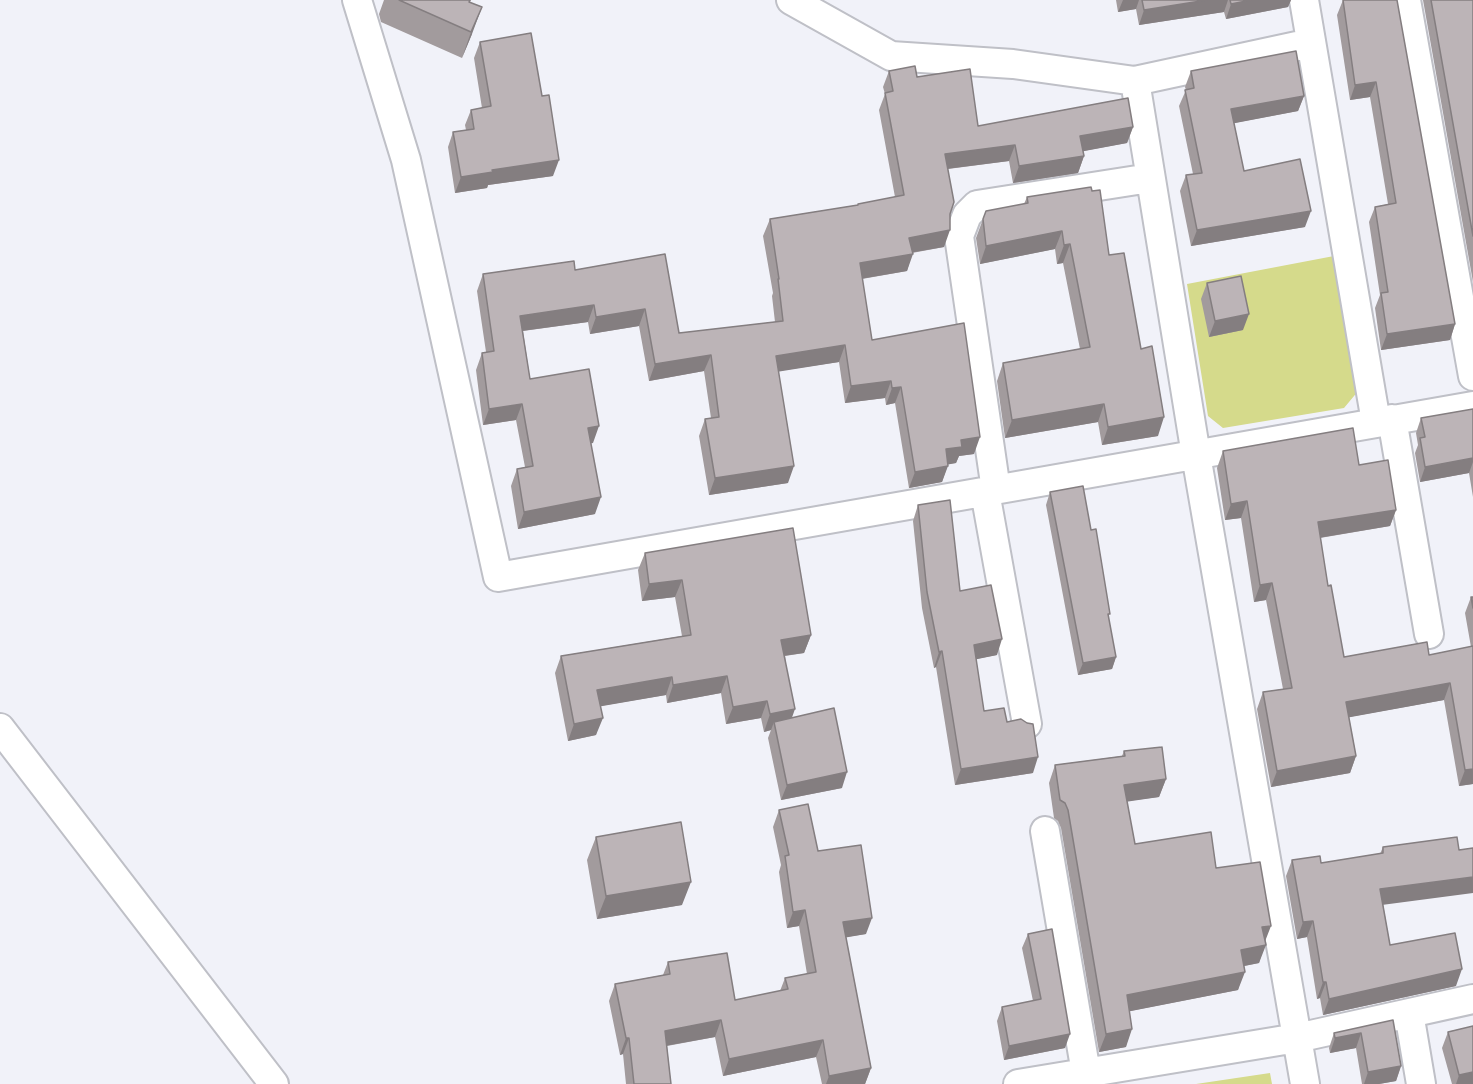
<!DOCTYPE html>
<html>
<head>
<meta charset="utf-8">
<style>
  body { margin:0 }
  canvas { display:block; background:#f1f2f9 }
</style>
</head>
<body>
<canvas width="1473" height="1084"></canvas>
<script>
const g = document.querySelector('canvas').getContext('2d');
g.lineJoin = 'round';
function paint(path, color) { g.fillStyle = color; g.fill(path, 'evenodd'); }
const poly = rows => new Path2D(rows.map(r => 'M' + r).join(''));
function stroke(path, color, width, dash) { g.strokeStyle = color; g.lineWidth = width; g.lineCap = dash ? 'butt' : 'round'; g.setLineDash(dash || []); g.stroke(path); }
paint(poly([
  [1334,256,1359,390,1344,408,1223,428,1208,416,1187,284],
  [1270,1073,1272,1084,1196,1084]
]), '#d5da8b');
const minor = poly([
  [357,0,406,160,498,577,1473,406],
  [791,0,891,56,1013,64,1135,81,1311,43],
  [1304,0,1376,422],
  [1406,0,1473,376],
  [1135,81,1196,455,1305,1084],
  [1392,419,1429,634],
  [996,490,959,236,967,215,977,205,1150,178],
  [985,492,1027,724],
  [0,728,274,1084],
  [1045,831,1086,1073],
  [1409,1013,1421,1084],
  [1018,1084,1297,1038,1473,999]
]);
stroke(minor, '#bfc0c7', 32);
stroke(minor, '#fff', 28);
paint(poly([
  [384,0,471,0,470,2,472,34,462,58,381,22,379,14],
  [1116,0,1291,0,1288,7,1226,19,1224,12,1139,25,1136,9,1118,12],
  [1343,0,1397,0,1455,324,1450,340,1381,350,1375,308,1380,295,1369,222,1375,207,1388,204,1370,97,1350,100,1337,15],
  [1423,0,1473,0,1473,282],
  [480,42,553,176,488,185,487,188,455,193,448,147,453,132,466,130,465,125,471,110,482,108,474,58],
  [889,71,917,77,978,126,1133,127,1127,143,1083,151,1084,156,1078,173,1013,183,1009,161,948,169,950,214,944,247,912,253,907,271,862,279,872,340,974,454,959,456,956,463,948,464,942,482,909,488,895,403,886,405,885,398,845,403,839,362,778,371,788,483,709,495,699,436,705,419,711,418,704,371,649,381,639,326,590,334,588,322,523,331,530,379,593,443,591,443,595,514,518,529,511,486,517,469,525,467,516,420,483,425,476,370,482,353,486,352,477,291,483,274,575,270,665,254,679,333,775,322,772,296,773,293,763,236,770,219,858,205,858,204,895,197,879,110,885,94,883,87],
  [1191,71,1304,96,1298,111,1234,123,1244,171,1305,227,1191,246,1180,191,1186,175,1193,174,1179,106,1186,90,1185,87],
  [1027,197,1109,255,1141,349,1158,436,1102,445,1098,422,1005,438,997,381,1003,363,1080,349,1063,263,1057,264,1055,249,980,264,976,238,986,211,1024,204],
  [1207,283,1243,330,1209,337,1201,299],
  [1473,409,1473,497,1469,473,1420,482,1415,453,1418,445,1416,433,1421,418],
  [1223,451,1359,465,1396,510,1390,526,1320,538,1328,586,1344,657,1429,655,1471,647,1465,613,1471,597,1473,597,1473,784,1459,786,1444,700,1349,717,1356,756,1350,773,1271,787,1257,709,1263,692,1283,689,1266,600,1254,602,1241,518,1225,520,1217,468],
  [1050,492,1091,530,1116,657,1112,669,1078,675,1046,505],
  [918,505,960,591,997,655,976,659,984,711,1007,722,1033,773,955,785,936,667,934,668,922,608,913,521],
  [645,553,811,635,804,653,785,656,792,718,842,788,781,800,768,738,771,730,764,732,761,718,726,724,721,693,667,703,666,695,600,706,596,735,568,741,555,673,561,656,682,636,675,597,642,601,638,570],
  [1124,751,1166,779,1159,797,1127,801,1135,844,1216,868,1265,942,1259,963,1244,966,1238,990,1130,1011,1126,1047,1099,1052,1061,828,1058,821,1054,818,1049,783,1055,765,1122,756],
  [779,810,818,851,866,934,846,937,871,1068,865,1084,822,1084,816,1057,723,1076,715,1037,667,1046,671,1084,626,1084,623,1054,620,1055,609,1001,615,984,663,975,668,962,735,1000,780,991,785,978,807,974,799,926,787,928,779,872,781,865,773,827],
  [596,837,682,905,597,919,587,860],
  [1383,847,1459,850,1383,904,1390,945,1456,986,1323,1015,1320,998,1317,999,1307,937,1297,939,1286,876,1292,860,1321,863,1380,854],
  [1028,934,1065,1048,1004,1060,997,1021,1002,1007,1033,1001,1022,948],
  [1393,1020,1401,1066,1396,1081,1379,1084,1362,1084,1356,1048,1330,1053,1329,1048,1334,1033],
  [1448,1032,1473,1084,1452,1084,1442,1048]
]), '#a29b9d');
paint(poly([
  [1123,0,1139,0,1136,9,1118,12],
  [1207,0,1228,0,1224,12,1139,25,1144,10],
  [1251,0,1291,0,1288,7,1226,19,1231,4],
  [482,7,472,34,462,58,471,32],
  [1376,82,1370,97,1350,100,1355,85],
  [1304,96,1298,111,1225,125,1231,109],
  [1133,127,1127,143,1074,153,1080,136],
  [1015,145,1009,161,938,170,945,154],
  [1084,156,1078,173,1013,183,1019,166],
  [559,160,553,176,488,185,487,188,455,193,461,177,492,170],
  [1311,211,1305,227,1191,246,1197,230],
  [950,230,944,247,903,254,909,238],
  [1062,231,1055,249,980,264,986,246],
  [1070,244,1063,263,1057,264,1064,245],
  [913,254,907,271,854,280,860,263],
  [594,305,588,322,514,332,520,316],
  [645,309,639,326,590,334,596,317],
  [1249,314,1243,330,1209,337,1215,321],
  [1455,324,1450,340,1381,350,1387,334],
  [845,345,839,362,770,373,776,356],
  [711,355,704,371,649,381,655,364],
  [891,381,885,398,845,403,851,386],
  [901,387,895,403,886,405,892,388],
  [522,404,516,420,483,425,489,409],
  [1104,404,1098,422,1005,438,1012,420],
  [1164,417,1158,436,1102,445,1108,427],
  [599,426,593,443,582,445,588,428],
  [980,437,974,454,959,456,956,463,940,466,946,449,961,440],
  [1473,458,1473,462,1469,473,1420,482,1425,467],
  [794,466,788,483,709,495,715,478],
  [948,466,942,482,909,488,915,472],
  [601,497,595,514,518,529,524,512],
  [1247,501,1241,518,1225,520,1231,504],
  [1396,510,1390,526,1312,539,1318,522],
  [682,580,675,597,642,601,649,584],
  [1272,583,1266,600,1254,602,1260,585],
  [811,635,804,653,775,657,781,640],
  [1002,639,997,655,968,661,974,645],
  [942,651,936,667,934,668,939,652],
  [1116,657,1112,669,1078,675,1083,663],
  [727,676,721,693,667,703,673,685],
  [672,677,666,695,591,708,597,690],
  [1450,683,1444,700,1340,719,1346,702],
  [767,701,761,718,726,724,733,707],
  [795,709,789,726,774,722,771,730,764,732,770,714],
  [603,718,596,735,568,741,574,724],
  [1356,756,1350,773,1271,787,1277,771],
  [1038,757,1033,773,955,785,961,769],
  [1473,769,1473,784,1459,786,1465,770],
  [847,772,842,788,781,800,787,785],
  [1166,779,1159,797,1118,803,1124,785],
  [1473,877,1473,893,1374,906,1380,889],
  [691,882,682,905,597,919,606,896],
  [805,910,799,926,787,928,793,912],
  [872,918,866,934,837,939,843,922],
  [1313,921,1307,937,1297,939,1303,922],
  [1271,926,1264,944,1262,927],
  [1266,945,1259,963,1234,968,1241,950],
  [1462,969,1456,986,1323,1015,1329,999],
  [1245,972,1238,990,1121,1013,1127,995],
  [1323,982,1326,982,1320,998,1317,999],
  [721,1020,715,1037,659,1047,665,1031],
  [1132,1029,1126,1047,1099,1052,1106,1034],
  [1361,1033,1356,1048,1330,1053,1335,1038],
  [1070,1034,1065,1048,1004,1060,1009,1046],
  [626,1038,629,1038,623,1054,620,1055],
  [823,1040,816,1057,723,1076,729,1059],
  [1401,1066,1396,1081,1379,1084,1364,1084,1368,1072],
  [871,1068,865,1084,826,1084,829,1076],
  [1473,1072,1473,1084,1456,1084,1459,1075]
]), '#847e80');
const building = poly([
  [399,0,470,0,469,2,482,7,471,32,399,0],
  [1142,0,1207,0,1144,10,1142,0],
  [1230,0,1251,0,1231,4,1230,0],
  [1343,0,1397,0,1455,324,1387,334,1381,293,1388,292,1375,207,1396,203,1376,82,1355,85,1343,0],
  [1431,0,1473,0,1473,236,1431,0],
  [531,33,542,96,549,95,559,160,492,170,493,172,461,177,453,132,474,129,471,110,491,106,480,42,531,33],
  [1296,51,1304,96,1231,109,1244,171,1300,159,1311,211,1197,230,1186,175,1202,173,1185,90,1194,88,1191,71,1296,51],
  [915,66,917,77,970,69,978,126,1128,98,1133,127,1080,136,1084,156,1019,166,1015,145,945,154,954,202,950,214,950,230,909,238,913,254,860,263,872,340,964,323,980,437,961,440,962,447,946,449,948,466,915,472,901,387,892,388,891,381,851,386,845,345,776,356,794,466,715,478,705,419,719,417,711,355,655,364,645,309,596,317,594,305,520,316,530,379,589,369,599,426,588,428,601,497,524,512,517,469,533,466,522,404,489,409,482,353,494,351,483,274,574,261,575,270,665,254,679,333,783,321,778,279,779,279,770,219,858,205,858,204,904,195,885,93,893,91,889,71,915,66],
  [1091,187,1092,191,1100,190,1109,255,1124,253,1141,349,1152,346,1164,417,1108,427,1104,404,1012,420,1003,363,1090,347,1070,244,1064,245,1062,231,986,246,983,219,986,211,1028,203,1027,197,1091,187],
  [1241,276,1249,314,1215,321,1207,283,1241,276],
  [1473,409,1473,458,1425,467,1420,438,1425,437,1421,418,1473,409],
  [1353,428,1359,465,1388,460,1396,510,1318,522,1328,586,1331,585,1344,657,1427,642,1429,655,1473,646,1473,769,1465,770,1450,683,1346,702,1356,756,1277,771,1263,692,1292,688,1272,583,1260,585,1247,501,1231,504,1223,451,1353,428],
  [1083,486,1091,530,1096,529,1110,614,1108,614,1116,657,1083,663,1050,492,1083,486],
  [950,500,960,591,991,585,1002,639,974,645,984,711,1004,708,1007,722,1021,719,1027,723,1033,724,1038,757,961,769,942,651,939,652,927,592,918,505,950,500],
  [793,528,811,635,781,640,795,709,770,714,767,701,733,707,727,676,673,685,672,677,597,690,603,718,574,724,561,656,691,635,682,580,649,584,645,553,793,528],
  [1471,597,1473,597,1473,608,1471,597],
  [834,708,847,772,787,785,774,722,834,708],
  [1162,747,1166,779,1124,785,1135,844,1211,832,1216,868,1260,862,1271,926,1262,927,1266,945,1241,950,1245,972,1127,995,1132,1029,1106,1034,1068,810,1065,803,1060,800,1055,765,1125,756,1124,751,1162,747],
  [808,804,818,851,861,845,872,918,843,922,871,1068,829,1076,823,1040,729,1059,721,1020,665,1031,671,1084,634,1084,629,1038,626,1038,615,984,670,974,668,962,727,953,735,1000,788,989,785,978,816,972,805,910,793,912,785,856,789,855,779,810,808,804],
  [681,822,691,882,606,896,596,837,681,822],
  [1457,837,1459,850,1473,848,1473,877,1380,889,1390,945,1455,933,1462,969,1329,999,1326,982,1323,982,1313,921,1303,922,1292,860,1320,856,1321,863,1383,853,1383,847,1457,837],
  [1052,929,1070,1034,1009,1046,1002,1007,1041,999,1028,934,1052,929],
  [1393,1020,1401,1066,1368,1072,1361,1033,1335,1038,1334,1033,1393,1020],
  [1473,1026,1473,1072,1459,1075,1448,1032,1473,1026]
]);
paint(building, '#bcb4b7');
stroke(building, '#847e80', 1.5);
</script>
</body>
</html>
